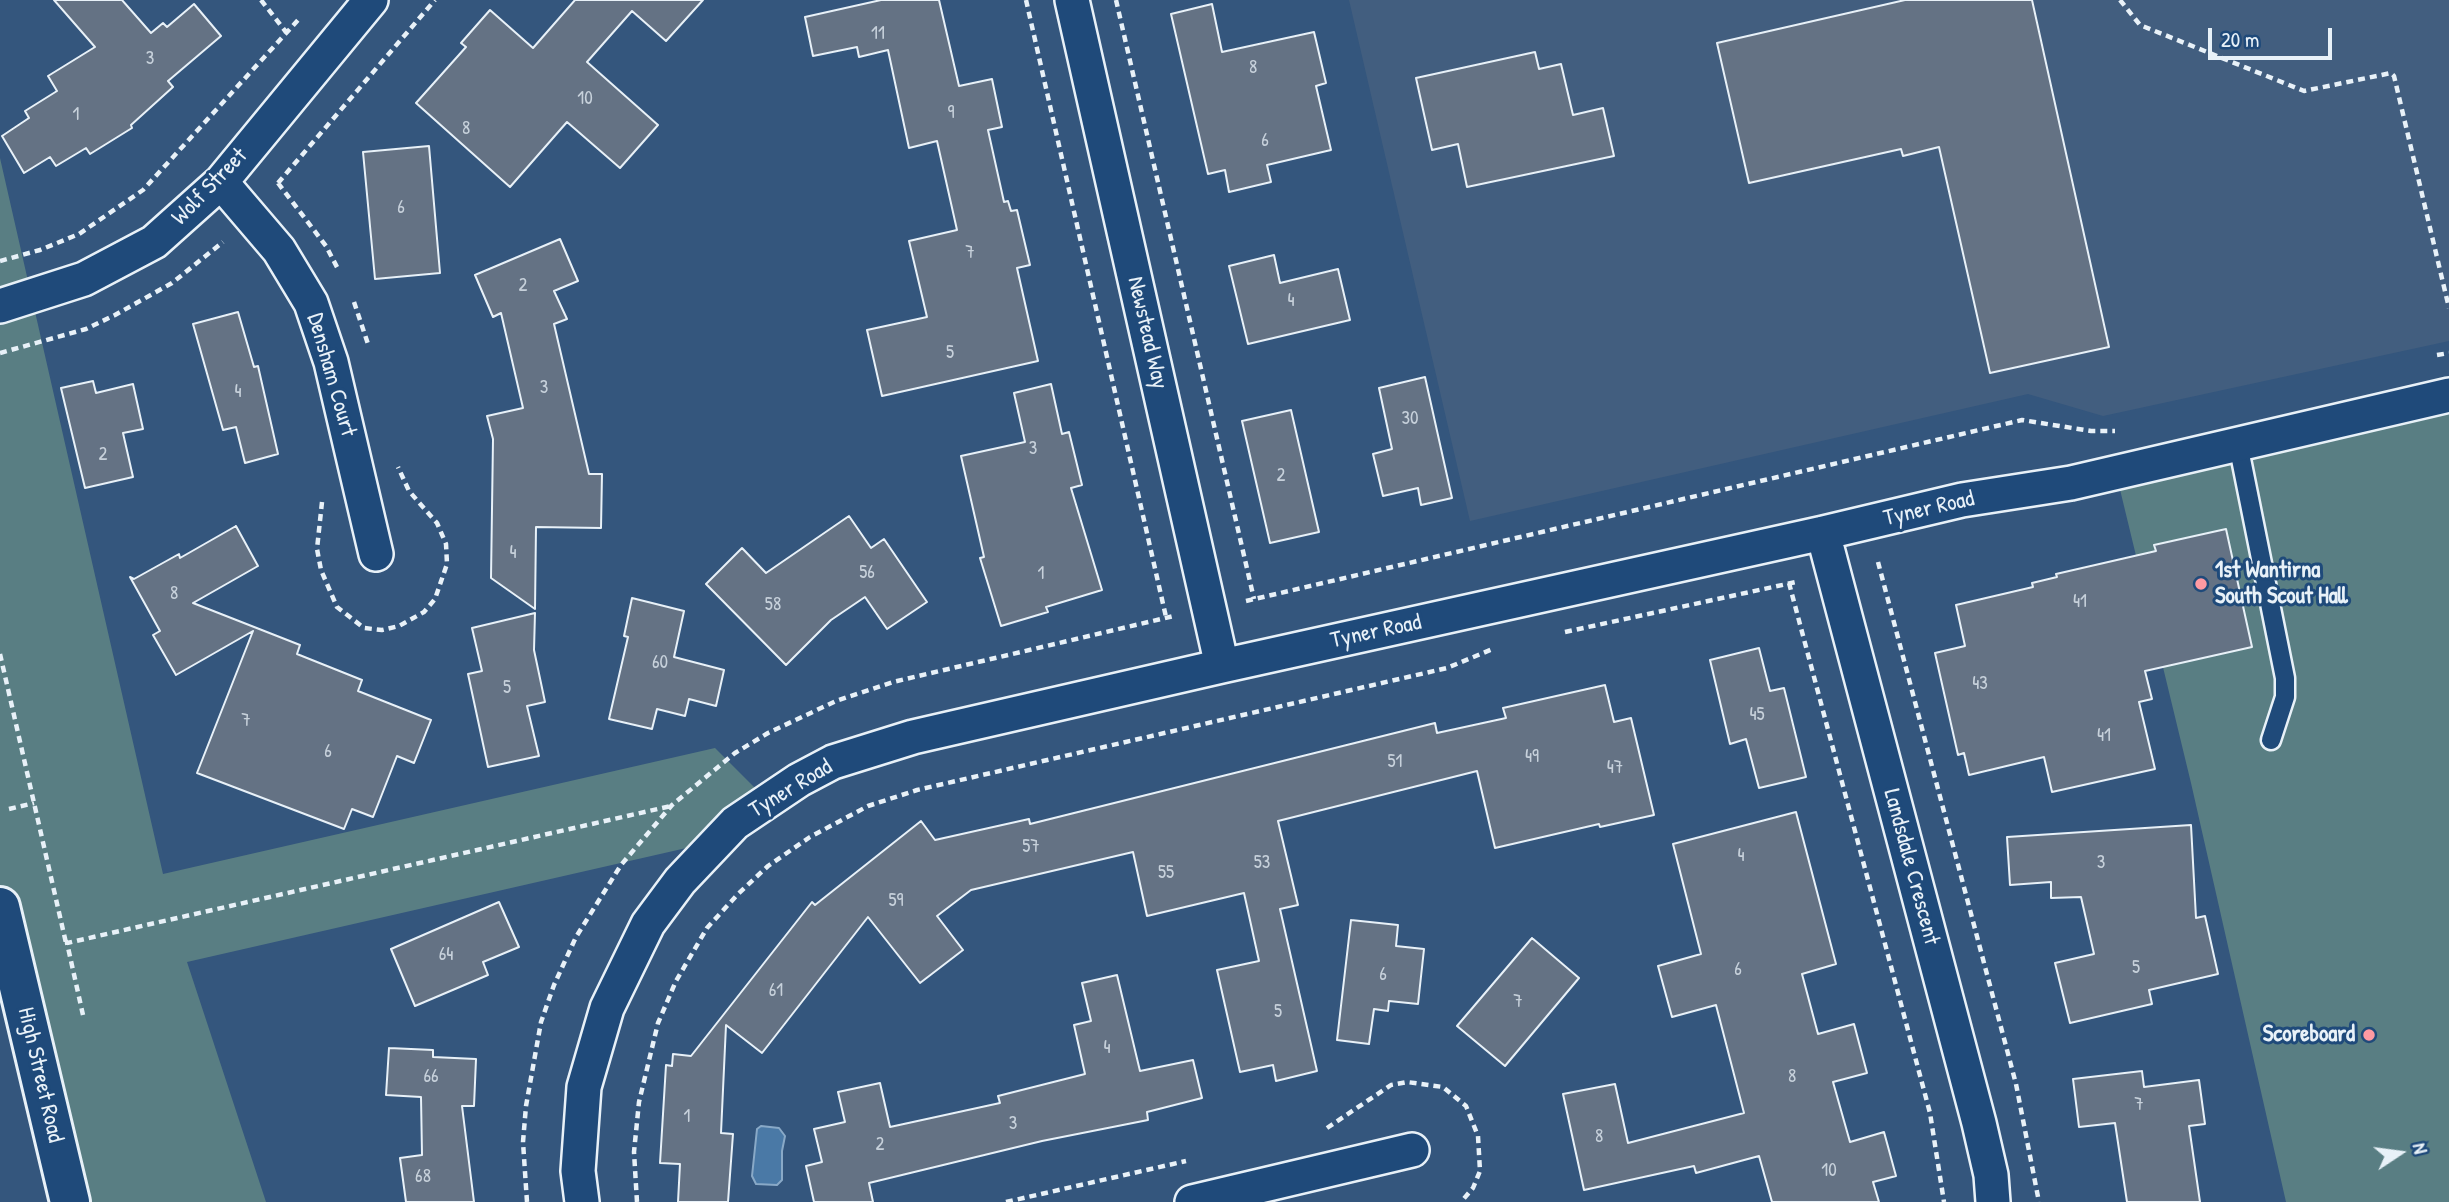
<!DOCTYPE html>
<html>
<head>
<meta charset="utf-8">
<style>
  body { margin:0 }
  #map { position:relative; width:2449px; height:1202px; overflow:hidden; background:#34567d; font-family:"Patrick Hand",sans-serif }
  canvas { display:block }
  .north { position:absolute; left:2365px; top:1118px; width:70px; height:70px; -webkit-text-stroke:5px #1f4a7a; paint-order:stroke; rotate:77deg; font-size:19px; font-weight:700; line-height:28px; text-align:center; color:#e8f1f8 }
  .north::after { content:''; display:block; margin:auto; width:24px; height:32px; background:#e8f1f8; clip-path:polygon(50% 0,100% 100%,50% 72%,0 100%) }
  .scale { position:absolute; left:2208px; top:28px; width:124px; height:32px; box-sizing:border-box; border:4px solid #e8f1f8; border-top:0; padding-left:9px; font-size:21px; line-height:24px; white-space:nowrap; color:#e8f1f8; -webkit-text-stroke:5px #1f4a7a; paint-order:stroke }
</style>
</head>
<body>
<div id="map">
<canvas width="2449" height="1202"></canvas>
<div class="north">N</div>
<div class="scale">20 m</div>
</div>
<script>
const g = document.querySelector('canvas').getContext('2d');
g.lineJoin = 'round';
function paint(path, color) { g.fillStyle = color; g.fill(path, 'evenodd'); }
const poly = rows => new Path2D(rows.map(r => 'M' + r).join(''));
function stroke(path, color, width, dash) { g.strokeStyle = color; g.lineWidth = width; g.lineCap = dash ? 'butt' : 'round'; g.setLineDash(dash || []); g.stroke(path); }
function write(font, color, halo, rows, align = 'center') {
  g.font = font + ' "Patrick Hand",sans-serif'; g.lineWidth = 6; g.setLineDash([]); g.textBaseline = 'middle'; g.strokeStyle = halo; g.fillStyle = color; for (const [text, x, y, turn = 0] of rows) {
    g.save(); g.translate(x, y); g.rotate((+turn || 0) * Math.PI / 180); g.textAlign = isNaN(turn) ? turn : align; if (halo) g.strokeText(text, 0, 0); g.fillText(text, 0, 0); g.restore();
  }
}
paint(poly([
  [1349,0,2449,0,2449,341,2103,416,2028,394,1470,521]
]), '#425e7f');
paint(poly([
  [0,158,163,874,715,748,768,801,717,841,187,962,266,1202,70,1202,0,907],
  [2449,395,2449,1202,2286,1202,2191,783,2116,473]
]), '#597e83');
const water = poly([
  [761,1126,779,1128,785,1136,782,1151,782,1180,777,1185,756,1184,752,1176,757,1129,761,1126]
]);
paint(water, '#4a79a6');
stroke(water, '#89a9c7', 2);
const building = poly([
  [54,0,122,0,151,33,163,23,167,27,194,4,221,36,168,81,173,87,131,125,132,128,90,154,86,148,56,166,50,157,24,173,2,136,29,118,25,111,57,91,48,76,95,47,54,0],
  [575,0,703,0,666,41,632,11,587,62,658,125,620,168,567,122,510,187,416,103,466,47,461,43,490,10,533,48,575,0],
  [881,0,939,0,959,86,992,79,1002,127,988,130,1004,202,1008,201,1011,211,1017,210,1030,265,1017,268,1038,361,882,396,867,330,927,317,909,241,957,230,937,141,909,148,888,50,859,57,857,47,813,56,805,17,881,0],
  [1905,0,2032,0,2109,347,1990,373,1939,147,1903,156,1901,149,1749,183,1717,43,1905,0],
  [1212,4,1222,52,1314,32,1326,83,1316,86,1331,150,1267,165,1271,182,1229,192,1225,170,1208,174,1171,14,1212,4],
  [1535,52,1539,69,1561,64,1573,115,1603,108,1614,156,1467,187,1458,144,1432,150,1416,78,1535,52],
  [429,146,440,273,375,279,363,152,429,146],
  [560,239,578,281,554,291,567,319,554,324,589,474,602,474,601,528,536,527,535,609,491,578,493,439,487,416,523,408,501,313,493,317,475,275,560,239],
  [1274,255,1280,283,1338,269,1350,320,1248,344,1229,266,1274,255],
  [238,312,254,367,258,366,278,454,245,463,236,427,223,430,193,324,238,312],
  [1425,377,1452,498,1421,505,1418,488,1383,496,1373,454,1392,449,1379,388,1425,377],
  [93,381,96,393,133,384,143,429,123,433,133,477,85,488,61,388,93,381],
  [1051,384,1062,434,1069,432,1082,485,1071,488,1102,590,1046,607,1048,612,1001,626,980,558,984,557,961,456,1025,442,1014,393,1051,384],
  [1291,410,1319,532,1270,543,1242,421,1291,410],
  [849,516,871,548,884,539,927,602,887,629,865,597,831,620,786,665,706,584,742,548,766,573,849,516],
  [236,526,258,566,193,603,300,645,297,654,362,680,358,691,431,720,414,763,397,756,373,817,352,809,344,829,197,773,253,631,176,675,153,635,160,631,130,577,134,579,179,554,180,558,236,526],
  [2226,529,2252,647,2145,671,2152,699,2139,702,2155,769,2052,792,2044,757,1969,775,1964,753,1958,755,1935,653,1965,646,1956,605,2033,587,2032,583,2057,577,2056,574,2156,551,2154,545,2226,529],
  [632,598,684,611,674,657,724,670,716,706,689,699,685,716,657,709,652,729,609,719,628,637,624,636,632,598],
  [535,613,534,650,545,702,527,706,539,756,488,767,468,674,482,671,472,628,535,613],
  [1759,648,1770,691,1784,688,1806,777,1759,788,1746,739,1730,744,1710,660,1759,648],
  [1605,685,1614,722,1631,718,1654,815,1600,827,1599,824,1495,848,1477,771,1278,821,1298,905,1280,909,1317,1071,1276,1081,1273,1065,1240,1072,1217,970,1259,961,1244,893,1147,916,1133,852,971,890,937,916,963,950,920,983,868,917,762,1053,726,1025,721,1133,733,1134,728,1202,678,1202,680,1164,660,1163,666,1065,672,1066,673,1054,691,1056,812,902,815,905,921,821,935,840,1029,819,1030,824,1435,723,1437,733,1506,718,1503,708,1605,685],
  [1796,812,1836,964,1802,974,1818,1034,1854,1024,1867,1073,1833,1082,1850,1142,1884,1132,1896,1176,1873,1182,1879,1202,1772,1202,1759,1156,1696,1173,1694,1166,1584,1190,1563,1094,1615,1084,1628,1143,1744,1113,1716,1005,1672,1017,1658,966,1701,954,1673,844,1796,812],
  [2191,825,2196,918,2205,916,2218,974,2149,990,2152,1004,2070,1023,2055,963,2094,954,2081,897,2051,898,2051,882,2010,885,2007,837,2191,825],
  [499,902,519,947,483,962,488,975,415,1006,391,949,499,902],
  [1351,920,1398,925,1396,946,1424,949,1418,1004,1389,1001,1388,1011,1374,1009,1369,1044,1337,1040,1351,920],
  [1532,938,1579,978,1505,1066,1457,1026,1532,938],
  [1117,975,1140,1071,1193,1060,1202,1098,1147,1112,1148,1120,1042,1141,869,1183,873,1202,814,1202,806,1166,822,1162,814,1129,845,1122,838,1092,880,1083,890,1127,1000,1103,998,1096,1085,1074,1074,1025,1091,1021,1082,983,1117,975],
  [389,1048,433,1050,433,1057,476,1059,474,1106,462,1106,474,1202,406,1202,400,1158,422,1155,421,1097,386,1095,389,1048],
  [2142,1071,2144,1087,2199,1080,2205,1124,2189,1126,2200,1202,2127,1202,2115,1123,2079,1127,2073,1079,2142,1071]
]);
paint(building, '#647284');
stroke(building, '#e8f1f8', 2);
const lane = poly([
  [2238,444,2285,678,2285,697,2271,740]
]);
const street = poly([
  [1072,0,1222,666],
  [221,182,279,250,311,303,331,362,376,554],
  [0,306,84,279,154,242,221,182,371,0],
  [1823,533,1979,1123,1991,1175,1993,1202],
  [582,1202,578,1171,584,1087,607,1008,648,924,680,881,735,823,799,780,833,762,913,737,1222,666,1823,533,1962,500,2071,483,2449,395],
  [1192,1202,1412,1150]
]);
const primary = poly([
  [0,907,70,1202]
]);
stroke(lane, '#e8f1f8', 23);
stroke(street, '#e8f1f8', 38);
stroke(primary, '#e8f1f8', 44);
stroke(poly([
  [261,0,286,32],
  [1026,0,1166,617],
  [1116,0,1254,599],
  [2120,0,2140,25,2304,91,2391,73,2394,76,2449,308],
  [278,183,326,246,338,269],
  [278,183,435,0],
  [0,261,40,250,79,234,143,190,299,19],
  [354,302,369,347],
  [0,353,86,329,115,315,172,283,223,242],
  [2437,355,2449,353],
  [322,502,317,549,321,570,337,607,364,628,382,630,399,626,424,612,435,599,447,564,446,544,437,523,409,491,398,467],
  [1878,562,2016,1084,2039,1202],
  [1789,583,1930,1113,1944,1202],
  [1246,601,2022,420,2091,431,2115,431],
  [1565,632,1796,582],
  [0,654,66,943],
  [9,809,34,803],
  [83,1015,67,943,671,806],
  [1327,1128,1391,1085,1407,1082,1443,1087,1466,1106,1478,1136,1480,1171,1473,1188,1461,1202],
  [527,1202,523,1142,526,1106,541,1022,554,985,576,937,621,865,672,805,735,753,768,733,836,701,893,682,1174,616],
  [637,1202,634,1152,639,1102,658,1023,676,981,707,928,738,894,768,866,810,837,868,806,917,790,1447,668,1495,648],
  [1006,1202,1186,1161]
]), '#e8f1f8', 4.5, [7, 5]);
stroke(lane, '#1f4a7a', 18);
stroke(street, '#1f4a7a', 33);
stroke(primary, '#1f4a7a', 38);
for (const [x, y, r, color] of [
  [2201,584,7,"#ff9aa2"],
  [2369,1035,7,"#ff9aa2"]
]) { const dot = new Path2D(); dot.arc(x, y, r, 0, 2 * Math.PI); g.fillStyle = color; g.fill(dot); stroke(dot, '#1f4a7a', 2.5); }
write('19px', '#c7d1db', null, [
  ["11",878,34],
  ["3",150,59],
  ["8",1253,68],
  ["10",585,99],
  ["9",951,113],
  ["1",76,115],
  ["8",466,129],
  ["6",1265,141],
  ["6",401,208],
  ["7",970,253],
  ["2",523,286],
  ["4",1291,301],
  ["5",950,353],
  ["3",544,388],
  ["4",238,392],
  ["30",1410,419],
  ["3",1033,449],
  ["2",103,455],
  ["2",1281,476],
  ["4",513,553],
  ["56",867,573],
  ["1",1041,574],
  ["8",174,594],
  ["41",2080,602],
  ["58",773,605],
  ["60",660,663],
  ["43",1980,684],
  ["5",507,688],
  ["45",1757,715],
  ["7",246,721],
  ["41",2104,736],
  ["6",328,752],
  ["49",1532,757],
  ["51",1395,762],
  ["47",1615,768],
  ["57",1031,847],
  ["4",1741,856],
  ["53",1262,863],
  ["3",2101,863],
  ["55",1166,873],
  ["59",896,901],
  ["64",446,955],
  ["5",2136,968],
  ["6",1738,970],
  ["6",1383,975],
  ["61",776,991],
  ["7",1518,1002],
  ["5",1278,1012],
  ["4",1107,1048],
  ["66",431,1077],
  ["8",1792,1077],
  ["7",2139,1105],
  ["1",687,1117],
  ["3",1013,1124],
  ["8",1599,1137],
  ["2",880,1145],
  ["10",1829,1171],
  ["68",423,1177]
]);
write('23px', '#e8f1f8', '#1f4a7a', [
  ["Wolf Street",210,187,-46],
  ["Newstead Way",1147,333,77],
  ["Densham Court",331,375,74],
  ["Tyner Road",1929,509,-13],
  ["Tyner Road",1376,632,-12],
  ["Tyner Road",791,789,-31],
  ["Landsdale Crescent",1911,867,75],
  ["High Street Road",40,1075,77]
]);
write('bold 23px', '#e8f1f8', '#1f4a7a', [
  ["1st Wantirna",2215,571],
  ["South Scout Hall",2215,597],
  ["Scoreboard",2355,1035,"right"]
], 'left');
</script>
</body>
</html>
